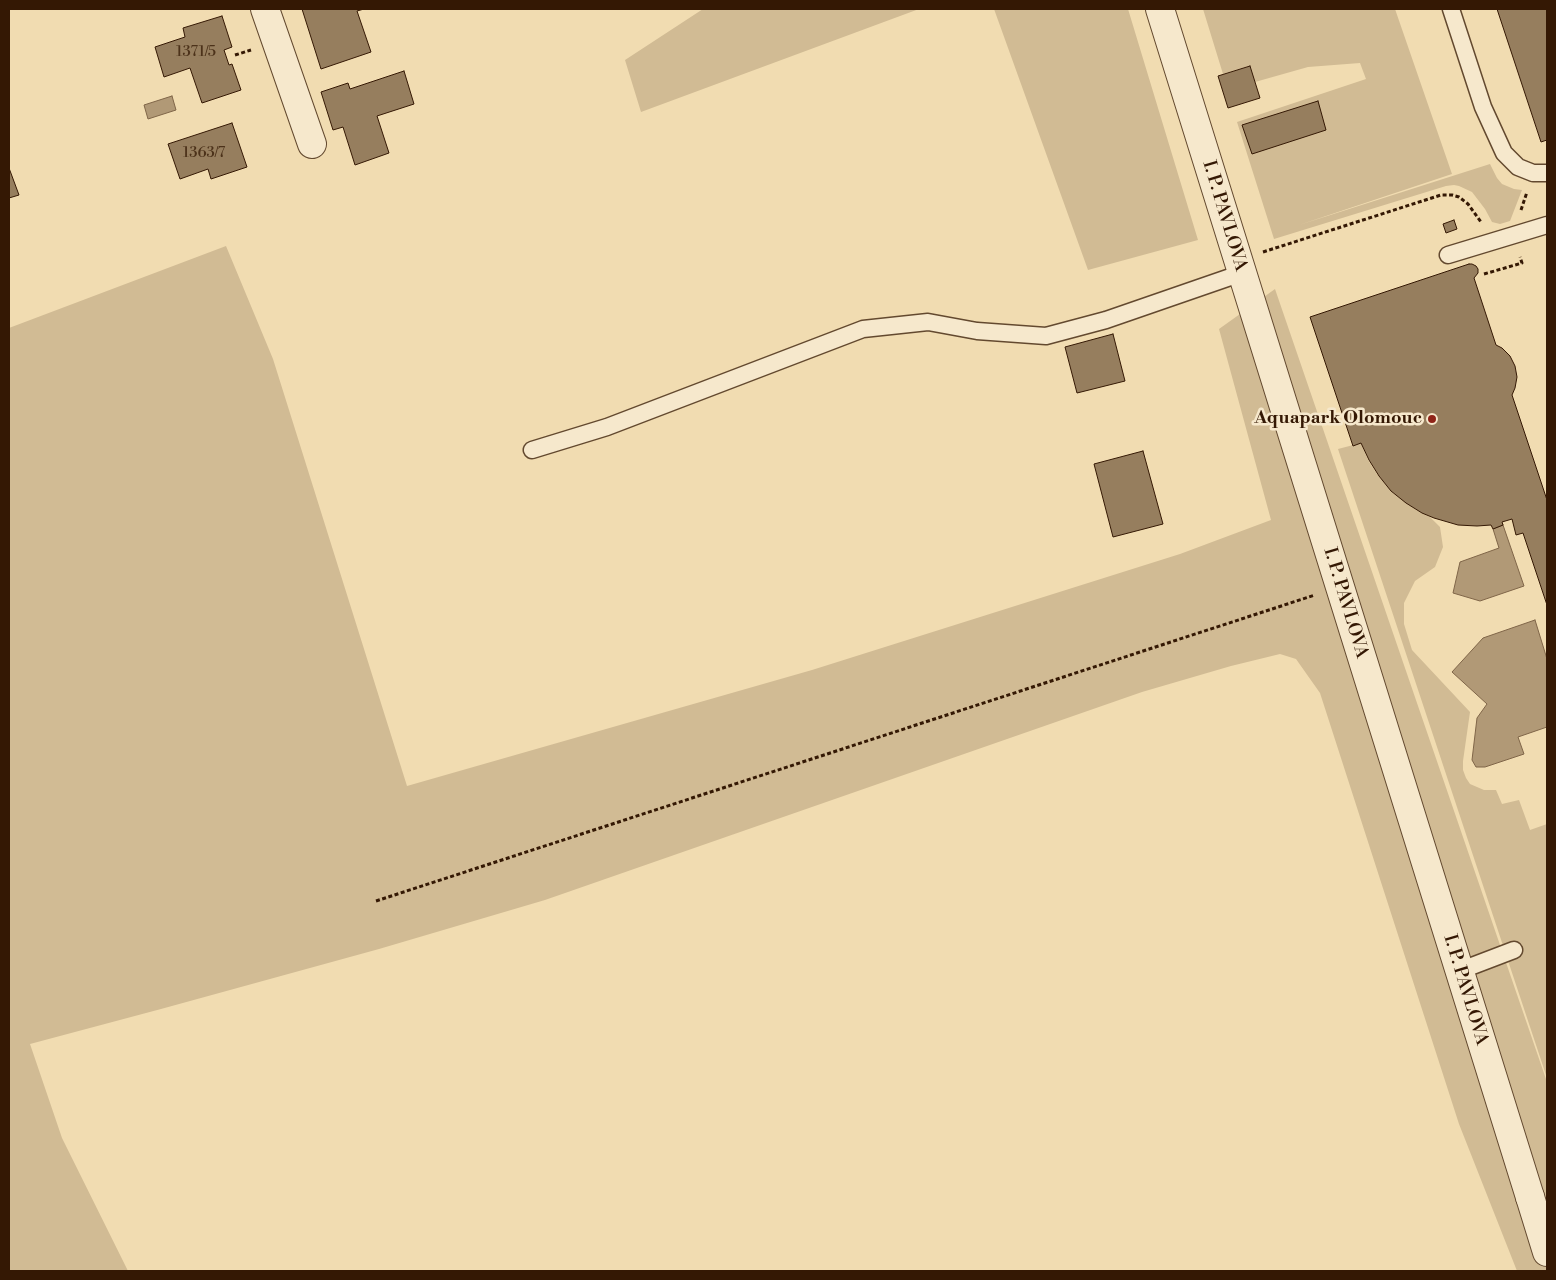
<!DOCTYPE html>
<html>
<head>
<meta charset="utf-8">
<style>
  body { margin:0 }
  #map { position:relative; width:1556px; height:1280px; overflow:hidden; background:#f1dcb1; font-family:"Libre Bodoni",serif }
  canvas { display:block }
  .frame { position:absolute; inset:0; border:10px solid #341804; pointer-events:none }
</style>
</head>
<body>
<div id="map">
<canvas width="1556" height="1280"></canvas>
<div class="frame"></div>
</div>
<script>
const g = document.querySelector('canvas').getContext('2d');
g.lineJoin = 'round';
function paint(path, color) { g.fillStyle = color; g.fill(path, 'evenodd'); }
const poly = rows => new Path2D(rows.map(r => 'M' + r).join(''));
function stroke(path, color, width, dash) { g.strokeStyle = color; g.lineWidth = width; g.lineCap = dash ? 'butt' : 'round'; g.setLineDash(dash || []); g.stroke(path); }
function write(font, color, halo, rows, align = 'center') {
  g.font = font + ' "Libre Bodoni",serif'; g.lineWidth = 5; g.setLineDash([]); g.textBaseline = 'middle'; g.strokeStyle = halo; g.fillStyle = color; for (const [text, x, y, turn = 0] of rows) {
    g.save(); g.translate(x, y); g.rotate((+turn || 0) * Math.PI / 180); g.textAlign = isNaN(turn) ? turn : align; if (halo) g.strokeText(text, 0, 0); g.fillText(text, 0, 0); g.restore();
  }
}
paint(poly([
  [703,9,919,9,641,112,625,60],
  [994,9,1128,9,1198,240,1088,270],
  [1203,9,1395,9,1452,174,1299,225,1490,164,1497,178,1502,184,1514,189,1522,190,1510,221,1500,224,1492,222,1485,209,1472,192,1459,186,1454,185,1446,186,1274,239,1237,122,1366,79,1360,63,1308,67,1255,82,1249,66,1223,74],
  [226,246,273,359,407,786,812,670,1180,554,1271,520,1219,329,1275,289,1547,1082,1547,1271,1517,1271,1459,1124,1320,693,1296,659,1280,654,1231,666,1142,692,545,900,379,949,161,1009,30,1044,62,1138,128,1271,9,1271,9,328],
  [1361,443,1368,460,1377,474,1393,493,1415,509,1430,517,1440,527,1443,547,1435,567,1415,581,1404,603,1404,624,1412,650,1470,712,1463,761,1463,770,1466,778,1470,784,1484,790,1496,790,1502,804,1519,800,1530,830,1547,824,1547,1078,1338,449]
]), '#d1bb94');
const water = poly([
  [172,96,176,110,148,119,144,105,172,96],
  [1503,525,1524,586,1480,601,1453,593,1460,562,1499,548,1493,529,1503,525],
  [1535,620,1547,659,1547,727,1518,737,1524,754,1485,767,1476,767,1472,760,1477,718,1487,704,1452,672,1483,638,1535,620]
]);
paint(water, '#b19976');
stroke(water, '#7f6548', 1);
const building = poly([
  [302,9,364,9,357,11,371,52,321,69,302,9],
  [1497,9,1547,9,1547,140,1541,142,1497,9],
  [222,16,232,47,224,50,229,65,232,64,241,90,202,103,190,68,164,77,155,47,185,37,183,28,222,16],
  [1250,66,1260,98,1228,108,1218,76,1250,66],
  [404,71,414,104,377,116,389,153,355,165,343,127,333,130,321,92,348,83,350,89,404,71],
  [1318,101,1326,130,1252,154,1242,125,1318,101],
  [232,123,247,167,211,179,208,169,180,179,168,144,232,123],
  [9,168,19,195,9,198,9,168],
  [1454,220,1457,229,1446,233,1443,224,1454,220],
  [1469,264,1472,264,1476,266,1478,269,1478,273,1474,278,1496,345,1502,348,1510,356,1515,366,1517,377,1515,388,1512,395,1547,500,1547,605,1523,533,1516,535,1512,519,1502,522,1503,525,1493,529,1491,525,1477,526,1458,525,1434,518,1422,513,1406,503,1391,491,1379,476,1369,460,1361,443,1353,446,1310,317,1469,264],
  [1113,334,1125,381,1077,393,1065,347,1113,334],
  [1143,451,1163,524,1113,537,1094,464,1143,451]
]);
paint(building, '#967e5e');
stroke(building, '#341804', 1);
const service = poly([
  [1451,9,1483,107,1504,153,1518,167,1533,173,1547,173],
  [1448,255,1547,225],
  [532,450,607,427,863,329,928,322,977,331,1046,336,1106,320,1242,273],
  [1459,971,1514,950]
]);
const minor = poly([
  [265,9,312,144],
  [1530,1197,1547,1252]
]);
const tertiary = poly([
  [1160,9,1530,1197]
]);
stroke(service, '#63492f', 19);
stroke(minor, '#63492f', 30);
stroke(tertiary, '#63492f', 30);
stroke(poly([
  [235,55,251,50],
  [1521,210,1527,192],
  [1263,252,1441,195,1452,195,1459,197,1468,204,1481,222],
  [1484,274,1522,263,1520,257],
  [376,901,1315,595]
]), '#341804', 3, [4, 2.5]);
stroke(service, '#f6e8cc', 16);
stroke(minor, '#f6e8cc', 28);
stroke(tertiary, '#f6e8cc', 28);
for (const [x, y, r, color] of [
  [1432,419,5,"#8f2418"]
]) { const dot = new Path2D(); dot.arc(x, y, r, 0, 2 * Math.PI); g.fillStyle = color; g.fill(dot); stroke(dot, '#f6e8cc', 2); }
write('15px', '#4c321a', null, [
  ["1371/5",196,52],
  ["1363/7",204,153]
]);
write('18px', '#341804', '#f6e8cc', [
  ["I. P. PAVLOVA",1224,216,73],
  ["I. P. PAVLOVA",1345,603,73],
  ["I. P. PAVLOVA",1465,990,73]
]);
write('bold 18px', '#341804', '#f6e8cc', [
  ["Aquapark Olomouc",1422,419]
], 'right');
</script>
</body>
</html>
